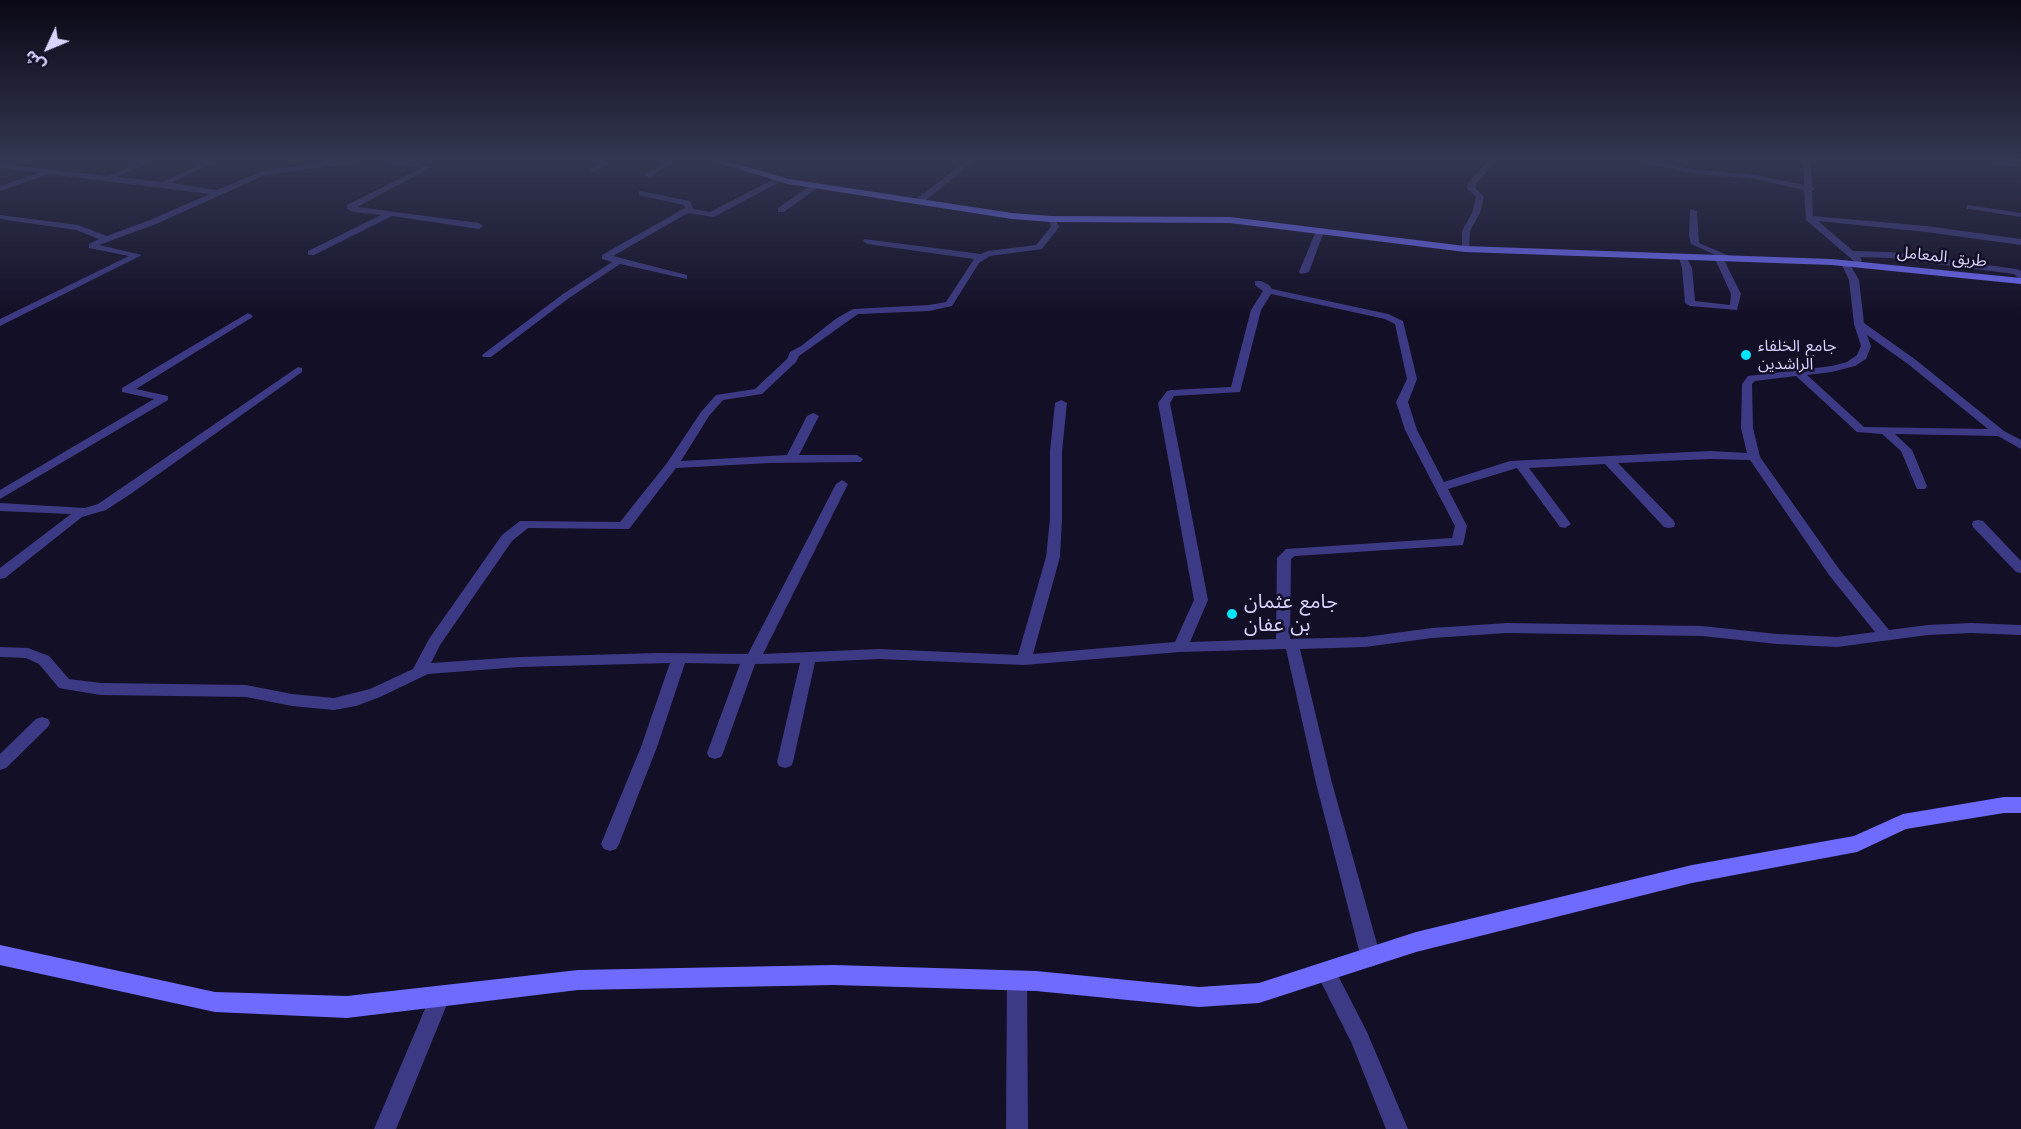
<!DOCTYPE html>
<html>
<head>
<meta charset="utf-8">
<style>
  body { margin:0 }
  #map { position:relative; width:2021px; height:1129px; overflow:hidden; background:#130f26; font-family:"Work Sans","Noto Sans Arabic",sans-serif }
  canvas { display:block }
  .north { position:absolute; left:18px; top:18px; width:60px; height:60px; -webkit-text-stroke:4px #130f26; paint-order:stroke; rotate:226deg; font-size:16px; font-weight:700; line-height:24px; text-align:center; color:#d9d4ff }
  .north::after { content:''; display:block; margin:auto; width:21px; height:27px; background:#d9d4ff; clip-path:polygon(50% 0,100% 100%,50% 72%,0 100%) }
</style>
</head>
<body>
<div id="map">
<canvas width="2021" height="1129"></canvas>
<div class="north">ش</div>
</div>
<script>
const g = document.querySelector('canvas').getContext('2d');
g.lineJoin = 'round';
const poly = rows => new Path2D(rows.map(r => 'M' + r).join(''));
function paint(path, color) { g.fillStyle = color; g.fill(path, 'evenodd'); }
function stroke(path, color, width, dash) { g.strokeStyle = color; g.lineWidth = width; g.lineCap = dash ? 'butt' : 'round'; g.setLineDash(dash || []); g.stroke(path); }
function write(font, color, halo, rows, align = 'center') {
  g.font = font + ' "Work Sans","Noto Sans Arabic",sans-serif'; g.lineWidth = 5; g.setLineDash([]); g.textBaseline = 'middle'; g.strokeStyle = halo; g.fillStyle = color; for (const [text, x, y, turn = 0] of rows) {
    g.save(); g.translate(x, y); g.rotate((+turn || 0) * Math.PI / 180); g.textAlign = isNaN(turn) ? turn : align; if (halo) g.strokeText(text, 0, 0); g.fillText(text, 0, 0); g.restore();
  }
}
paint(poly([
  [142,161,153,161,117,177,162,182,207,161,217,161,171,183,217,190,263,171,323,162,371,161,265,175,156,224,99,245,142,255,0,326,0,319,129,256,89,248,89,244,99,239,76,230,0,219,0,215,78,225,107,236,150,220,210,194,48,174,0,191,0,186,38,173,0,168,0,164,108,176,142,161],
  [375,161,410,161,432,167,357,207,479,223,483,226,479,229,392,216,314,255,308,255,308,251,381,215,354,212,347,209,347,205,421,168,375,161],
  [604,161,614,161,595,172,588,170,604,161],
  [665,161,674,161,650,177,643,175,665,161],
  [966,161,974,161,921,204,915,204,915,200,966,161],
  [1488,161,1496,161,1476,184,1475,188,1484,197,1480,213,1470,231,1469,249,1462,251,1462,231,1472,213,1476,197,1467,188,1468,183,1488,161],
  [1632,161,1650,161,1691,169,1756,175,1804,185,1803,161,1811,161,1812,187,1814,189,1812,191,1813,216,1926,226,2021,239,2021,245,1926,232,1818,221,1853,251,1890,252,2017,269,2021,271,2021,280,2014,274,1890,258,1860,257,1862,260,1861,262,1855,262,1806,220,1804,190,1756,179,1691,173,1632,161],
  [1986,161,2021,163,2021,167,1989,163,1986,161],
  [778,177,785,179,714,217,688,213,613,256,687,275,687,279,620,264,569,298,491,357,483,357,482,355,563,294,612,262,602,259,602,255,685,208,684,205,639,195,639,191,690,201,693,209,710,212,778,177],
  [813,184,820,186,784,212,778,212,778,208,813,184],
  [1967,205,2021,213,2021,217,1970,209,1967,209,1967,205],
  [1690,209,1697,211,1699,243,1734,258,1730,261,1723,258,1741,294,1737,310,1690,306,1685,303,1682,268,1679,258,1683,255,1687,258,1692,268,1695,301,1730,305,1731,294,1715,259,1718,256,1691,244,1689,236,1690,209],
  [1048,217,1054,217,1059,227,1042,249,990,256,979,263,952,306,929,311,858,314,799,356,796,362,762,394,723,400,709,416,681,461,787,455,807,416,813,413,819,416,799,455,857,455,863,459,861,462,770,463,676,468,629,529,528,528,512,541,440,645,431,663,520,657,657,653,748,654,836,484,842,480,848,484,763,654,879,649,1018,655,1046,557,1050,519,1050,451,1055,403,1061,400,1067,403,1062,451,1062,519,1060,557,1033,654,1175,642,1194,600,1158,403,1167,391,1171,390,1231,387,1251,310,1263,291,1255,285,1255,281,1261,281,1269,285,1272,289,1388,314,1403,321,1417,379,1408,402,1417,430,1444,482,1510,461,1710,451,1747,453,1741,428,1742,384,1748,376,1832,366,1847,362,1857,355,1861,346,1854,324,1849,280,1841,263,1845,260,1848,261,1859,280,1864,323,1916,360,2004,431,2021,440,2021,449,1998,436,1895,434,1912,450,1927,486,1925,489,1917,489,1901,451,1882,434,1857,432,1796,376,1755,381,1752,384,1753,428,1760,457,1839,569,1889,630,1928,625,1971,623,2021,625,2021,635,1971,633,1928,635,1837,647,1777,644,1702,636,1507,633,1432,638,1365,647,1300,649,1332,783,1381,958,1378,964,1371,967,1364,964,1361,958,1316,783,1286,649,1180,652,1024,665,879,659,815,662,793,762,791,766,785,768,779,766,777,762,800,663,755,664,723,753,721,757,715,759,709,757,707,753,740,664,685,663,657,747,619,844,616,849,610,851,604,849,601,844,641,747,670,663,520,667,428,674,380,697,356,706,334,710,292,706,246,697,101,695,64,689,59,688,39,664,26,658,0,657,0,647,28,648,49,656,69,679,101,683,246,685,292,694,334,698,370,689,413,669,429,639,502,535,520,521,620,522,667,463,701,412,716,395,755,389,787,359,790,352,801,346,837,318,853,309,929,305,946,302,974,259,867,244,863,241,864,239,981,254,988,251,1036,245,1051,227,1048,217],
  [1271,294,1385,319,1395,324,1407,379,1396,402,1405,430,1455,526,1452,538,1286,549,1277,558,1276,639,1190,642,1208,600,1170,403,1174,396,1240,392,1261,310,1271,294],
  [1867,335,1908,364,1988,429,1864,427,1807,375,1832,372,1855,366,1866,359,1871,346,1867,335],
  [1710,459,1750,460,1829,575,1875,632,1837,637,1777,634,1702,626,1507,623,1432,628,1365,637,1290,639,1291,559,1295,556,1463,545,1467,526,1448,489,1517,468,1560,527,1565,528,1571,524,1529,468,1605,464,1664,527,1669,528,1674,527,1675,524,1674,521,1618,463,1710,459],
  [1320,228,1324,231,1309,272,1301,274,1299,272,1316,231,1320,228],
  [248,313,253,316,251,318,136,389,168,396,168,400,0,499,0,490,154,399,122,392,122,388,248,313],
  [298,367,302,368,302,372,132,493,106,510,82,517,5,578,0,579,0,568,71,514,0,511,0,503,85,508,98,504,298,367],
  [1978,520,1983,521,2021,561,2021,573,2016,572,1973,527,1972,524,1973,521,1978,520],
  [42,717,48,719,50,723,48,727,6,768,0,770,0,754,36,719,42,717],
  [1326,963,1333,966,1367,1032,1408,1129,1386,1129,1352,1044,1316,972,1319,966,1326,963],
  [1017,972,1024,975,1027,981,1028,1129,1006,1129,1007,981,1010,975,1017,972],
  [440,988,447,990,450,997,396,1129,374,1129,433,990,440,988]
]), '#3d3a85');
paint(poly([
  [712,161,727,161,789,179,1012,213,1051,216,1230,217,1465,246,1832,259,2021,278,2021,284,1832,265,1465,252,1230,223,1051,222,1012,219,788,184,712,161],
  [2004,797,2021,797,2021,813,2004,813,1906,829,1857,852,1692,883,1416,952,1259,1003,1199,1007,1036,991,834,985,578,990,347,1018,215,1012,0,965,0,945,215,992,347,996,578,970,834,965,1036,971,1199,987,1259,983,1416,932,1692,865,1854,836,1903,814,2004,797]
]), '#6f6bff');
const sky = g.createLinearGradient(0, 0, 0, 320);
sky.addColorStop(0, '#0a0815');
sky.addColorStop(0.5, '#333752');
sky.addColorStop(1, '#33375200');
g.fillStyle = sky;
g.fillRect(0, 0, 2021, 320);
for (const [x, y, r, color] of [
  [1746,355,6,"#00e5ff"],
  [1232,614,6,"#00e5ff"]
]) { const dot = new Path2D(); dot.arc(x, y, r, 0, 2 * Math.PI); g.fillStyle = color; g.fill(dot); stroke(dot, '#130f26', 2); }
write('16px', '#d9d4ff', '#130f26', [
  ["طريق المعامل",1942,257,6]
]);
write('16px', '#d9d4ff', '#130f26', [
  ["جامع الخلفاء",1758,346],
  ["الراشدين",1758,364]
], 'left');
write('20px', '#d9d4ff', '#130f26', [
  ["جامع عثمان",1244,602],
  ["بن عفان",1244,625]
], 'left');
</script>
</body>
</html>
